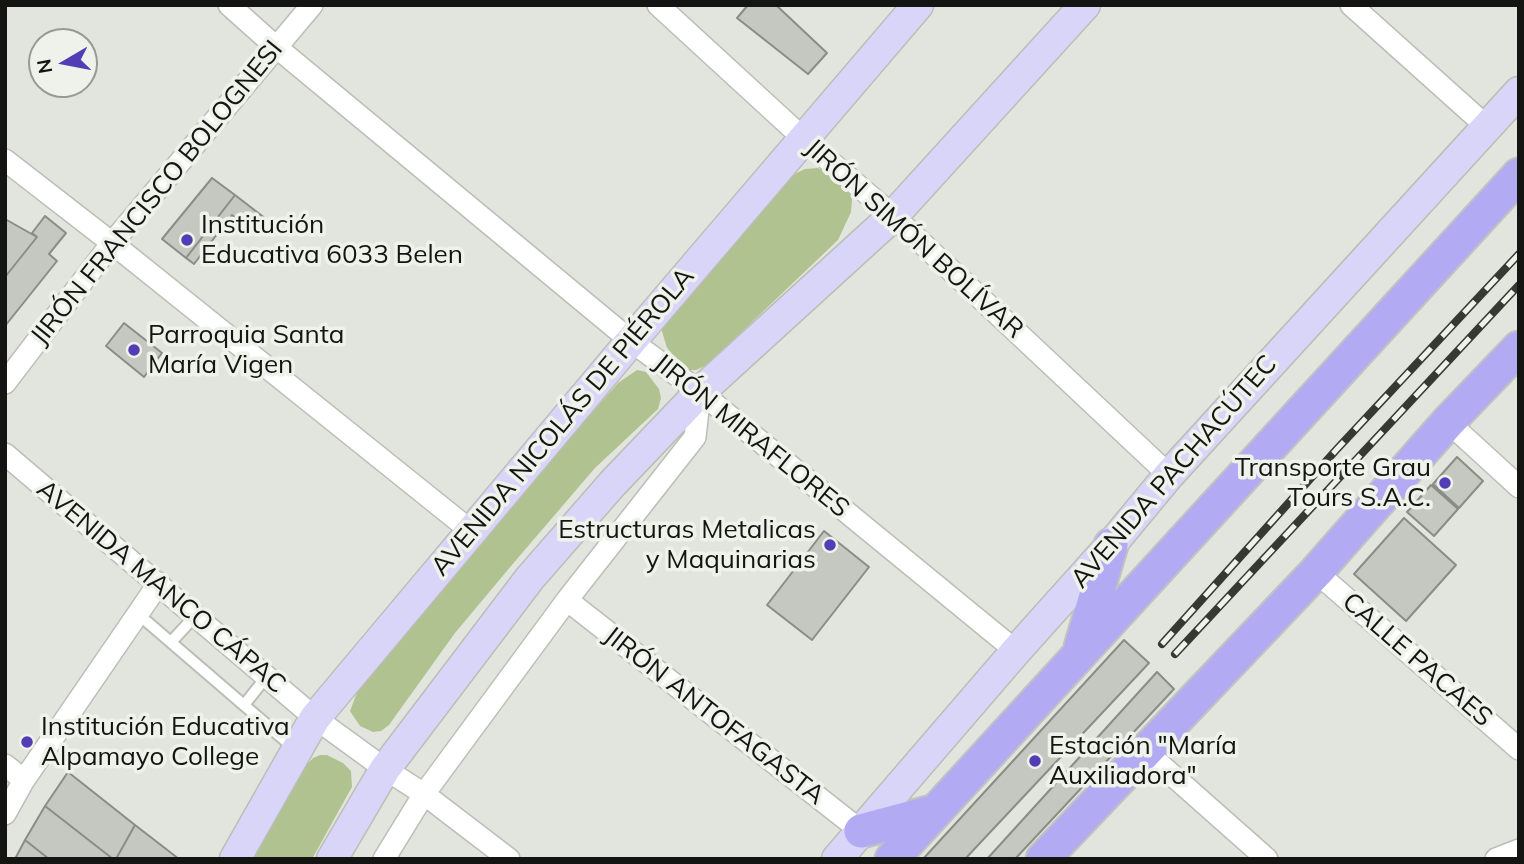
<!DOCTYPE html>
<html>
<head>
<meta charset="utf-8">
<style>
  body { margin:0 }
  #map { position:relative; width:1524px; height:864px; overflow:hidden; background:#e2e5dd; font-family:Mulish,sans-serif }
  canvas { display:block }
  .frame { position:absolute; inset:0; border:7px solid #141512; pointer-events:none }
  .north { position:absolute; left:28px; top:28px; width:70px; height:70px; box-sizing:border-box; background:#eff2ea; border:2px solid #979a94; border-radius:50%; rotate:260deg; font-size:19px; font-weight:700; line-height:28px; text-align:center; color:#141512 }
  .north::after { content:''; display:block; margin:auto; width:24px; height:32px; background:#523db5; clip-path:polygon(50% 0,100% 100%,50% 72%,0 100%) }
</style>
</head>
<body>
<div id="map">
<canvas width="1524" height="864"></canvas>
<div class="frame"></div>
<div class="north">N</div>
</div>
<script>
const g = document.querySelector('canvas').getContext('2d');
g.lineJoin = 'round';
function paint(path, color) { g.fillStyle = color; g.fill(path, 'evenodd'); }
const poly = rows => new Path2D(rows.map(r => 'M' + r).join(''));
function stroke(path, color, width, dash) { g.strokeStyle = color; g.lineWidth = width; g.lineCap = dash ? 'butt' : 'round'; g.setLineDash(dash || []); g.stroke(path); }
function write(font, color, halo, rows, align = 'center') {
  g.font = font + ' Mulish,sans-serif'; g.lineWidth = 7; g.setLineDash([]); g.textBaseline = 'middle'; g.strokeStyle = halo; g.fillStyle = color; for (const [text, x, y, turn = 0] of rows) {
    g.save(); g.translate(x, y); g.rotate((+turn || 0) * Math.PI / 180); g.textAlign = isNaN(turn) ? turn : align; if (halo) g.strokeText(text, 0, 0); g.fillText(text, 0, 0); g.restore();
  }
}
paint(poly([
  [818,168,830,174,848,189,852,200,851,212,838,240,707,365,696,370,687,370,667,348,661,328,786,178,805,169],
  [637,370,646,372,659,389,661,398,658,409,595,468,511,566,455,633,389,725,381,731,373,732,360,726,350,711,358,690,494,524,618,383],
  [320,755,327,755,343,763,351,771,352,787,312,859,252,859,301,771,313,758]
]), '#b0c28f');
const building = poly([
  [748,5,776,5,827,53,808,74,737,18,748,5],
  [212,178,235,195,186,258,162,239,212,178],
  [235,195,266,219,254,233,232,215,194,264,186,258,235,195],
  [45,216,66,233,49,254,57,261,5,326,5,277,37,237,32,233,45,216],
  [5,219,37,237,5,277,5,219],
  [124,323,162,353,144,377,106,346,124,323],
  [1457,457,1483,481,1459,508,1433,484,1457,457],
  [1431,485,1458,509,1434,536,1407,512,1431,485],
  [1404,518,1456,565,1406,621,1354,574,1404,518],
  [824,531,869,567,812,640,767,605,824,531],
  [1124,640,1149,663,965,859,923,859,1124,640],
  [1157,672,1174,689,1015,859,987,859,1157,672],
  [68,772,135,825,116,859,113,859,45,806,68,772],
  [45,806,113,859,49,859,25,840,45,806],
  [135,825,179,859,116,859,135,825],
  [25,840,49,859,15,859,25,840]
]);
paint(building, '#c5c8c0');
stroke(building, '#8a8d85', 2);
const lane = poly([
  [138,614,295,749],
  [171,642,196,615],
  [244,705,267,676]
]);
const street = poly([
  [229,5,275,46,631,341,700,392,1016,651],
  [658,5,804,139,893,216,1169,475],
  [1351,5,1486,126],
  [5,160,112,243,471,531],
  [5,383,112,243,312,5],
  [1448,422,1519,487],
  [5,454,315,718,385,769,424,794,509,859],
  [1316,572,1519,749],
  [567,600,861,831],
  [1145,751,1267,859],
  [5,765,24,780],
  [5,814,24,780,159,583],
  [384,859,424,794,567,600,695,437,700,392],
  [1496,859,1519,850]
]);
const secondary = poly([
  [235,859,315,718,631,341,918,5],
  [332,859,385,769,530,578,613,483,700,392,893,216,1085,5],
  [837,859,1016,651,1111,545,1169,475,1519,92]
]);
const primary = poly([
  [1081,647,1111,545],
  [861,831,936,811],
  [892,859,1519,175],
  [1043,859,1316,572,1448,422,1519,348]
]);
stroke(lane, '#bbbeb7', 14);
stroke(street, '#bbbeb7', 24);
stroke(secondary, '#bbbeb7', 33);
stroke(primary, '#c2c2c1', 37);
stroke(lane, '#fff', 10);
stroke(street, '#fff', 21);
stroke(secondary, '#d9d5f9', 30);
stroke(primary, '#b2abf3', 33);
const rail = poly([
  [1162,644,1337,449,1519,254],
  [1175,654,1519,285]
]);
stroke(rail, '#363834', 8);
stroke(rail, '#eff2ea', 5, [16]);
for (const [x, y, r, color] of [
  [187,240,7,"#523db5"],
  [134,350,7,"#523db5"],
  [1445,483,7,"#523db5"],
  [830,545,7,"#523db5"],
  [27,742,7,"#523db5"],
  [1035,761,7,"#523db5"]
]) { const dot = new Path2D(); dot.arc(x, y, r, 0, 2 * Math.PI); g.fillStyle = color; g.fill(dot); stroke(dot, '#eff2ea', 2.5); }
write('26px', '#141512', '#eff2ea', [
  ["JIRÓN FRANCISCO BOLOGNESI",157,193,-51],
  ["JIRÓN SIMÓN BOLÍVAR",914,239,42],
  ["AVENIDA NICOLÁS DE PIÉROLA",563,422,-50],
  ["JIRÓN MIRAFLORES",751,436,39],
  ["AVENIDA PACHACÚTEC",1174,472,-49],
  ["AVENIDA MANCO CÁPAC",161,587,40],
  ["CALLE PACAES",1417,660,41],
  ["JIRÓN ANTOFAGASTA",714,716,38]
]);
write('26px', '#141512', '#eff2ea', [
  ["Institución",201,225],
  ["Educativa 6033 Belen",201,255],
  ["Parroquia Santa",148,335],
  ["María Vigen",148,365],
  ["Transporte Grau",1431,468,"right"],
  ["Tours S.A.C.",1431,498,"right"],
  ["Estructuras Metalicas",816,530,"right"],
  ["y Maquinarias",816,560,"right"],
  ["Institución Educativa",41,727],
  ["Alpamayo College",41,757],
  ["Estación \"María",1049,746],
  ["Auxiliadora\"",1049,776]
], 'left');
</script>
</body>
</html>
